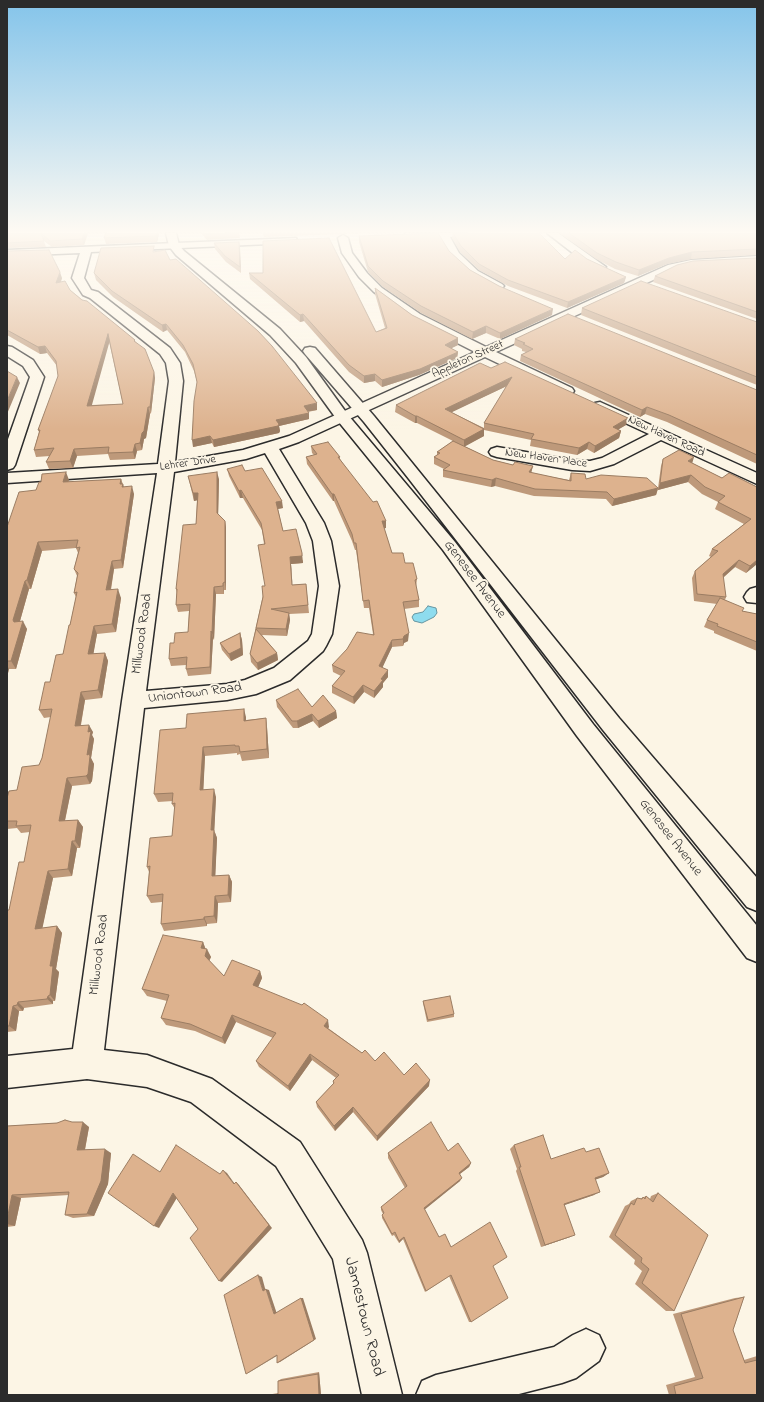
<!DOCTYPE html>
<html>
<head>
<meta charset="utf-8">
<style>
  body { margin:0 }
  #map { position:relative; width:764px; height:1402px; overflow:hidden; background:#fcf5e5; font-family:"Indie Flower",sans-serif }
  canvas { display:block }
  .frame { position:absolute; inset:0; border:8px solid #2b2b2b; pointer-events:none }
</style>
</head>
<body>
<div id="map">
<canvas width="764" height="1402"></canvas>
<div class="frame"></div>
</div>
<script>
const g = document.querySelector('canvas').getContext('2d');
g.lineJoin = 'round';
function paint(path, color) { g.fillStyle = color; g.fill(path, 'evenodd'); }
const poly = rows => new Path2D(rows.map(r => 'M' + r).join(''));
function stroke(path, color, width, dash) { g.strokeStyle = color; g.lineWidth = width; g.lineCap = dash ? 'butt' : 'round'; g.setLineDash(dash || []); g.stroke(path); }
function write(font, color, halo, rows, align = 'center') {
  g.font = font + ' "Indie Flower",sans-serif'; g.lineWidth = 4; g.setLineDash([]); g.textBaseline = 'middle'; g.strokeStyle = halo; g.fillStyle = color; for (const [text, x, y, turn = 0] of rows) {
    g.save(); g.translate(x, y); g.rotate((+turn || 0) * Math.PI / 180); g.textAlign = isNaN(turn) ? turn : align; if (halo) g.strokeText(text, 0, 0); g.fillText(text, 0, 0); g.restore();
  }
}
const water = poly([
  [428,606,436,608,437,613,434,617,422,623,414,621,412,617,414,614,423,612,428,606]
]);
paint(water, '#8edcee');
stroke(water, '#6695a0', 1);
const minor = poly([
  [406,233,466,233,465,235,461,236,450,237,459,253,478,271,502,284,504,286,502,288,494,288,470,275,450,256,439,237,409,238,404,235,406,233],
  [547,233,558,233,606,267,600,270,587,264,547,233],
  [343,235,348,238,352,253,367,273,382,288,420,314,486,347,668,265,691,260,757,256,757,262,691,266,675,270,496,352,572,388,574,391,572,394,567,395,562,394,485,357,299,442,279,449,324,523,331,541,339,586,332,634,326,646,323,651,290,680,256,694,227,700,144,708,104,1050,147,1055,212,1079,300,1142,362,1240,367,1253,402,1395,362,1395,333,1259,276,1166,191,1102,147,1087,87,1079,7,1088,7,1056,73,1049,122,701,157,473,7,483,7,473,158,464,169,381,166,363,160,354,90,298,83,295,72,278,80,253,7,256,7,250,296,238,297,240,292,243,91,252,84,278,91,290,98,292,170,348,180,363,183,381,175,462,243,450,289,436,475,352,412,320,374,292,359,277,342,253,338,238,343,235],
  [265,453,306,523,313,541,319,586,312,634,308,641,274,668,245,680,227,684,146,691,174,472,246,459,265,453],
  [7,346,12,347,33,360,44,377,15,465,13,468,7,470,7,442,30,377,23,366,7,356,7,346],
  [600,402,757,473,757,484,661,440,614,464,590,471,572,470,497,457,491,455,489,452,491,449,497,447,572,460,590,461,602,458,649,434,595,409,593,406,595,403,600,402],
  [757,587,757,603,747,602,744,597,747,592,750,589,757,587],
  [586,1329,599,1335,605,1348,599,1361,576,1378,562,1383,515,1395,416,1395,422,1381,436,1375,554,1347,573,1335,586,1329]
]);
const major = poly([
  [166,233,176,233,179,245,184,251,280,329,306,357,348,415,455,542,593,724,757,926,757,962,747,958,577,736,443,550,338,421,296,363,270,335,176,255,169,246,166,233],
  [310,347,315,348,374,416,619,718,757,878,757,911,747,907,603,730,409,479,364,422,305,354,303,351,305,348,310,347]
]);
stroke(minor, '#2b2b2b', 3);
stroke(major, '#2b2b2b', 3);
paint(minor, '#fcf5e5');
paint(major, '#fcf5e5');
paint(poly([
  [7,233,88,233,84,245,52,247,44,241,46,247,7,248],
  [201,233,239,233,240,238,207,240],
  [263,233,368,233,264,237],
  [453,233,565,259,587,259,626,277,624,283,567,308,508,286,479,270,460,252,452,238],
  [559,233,757,233,757,255,691,259,667,264,638,276,615,269,596,259],
  [159,234,157,242,106,244,104,238],
  [359,236,449,251,470,270,552,315,500,339,486,333,472,339,421,313,383,287,368,272,359,242],
  [214,243,240,248,241,273,226,262,215,249],
  [7,251,62,278,61,282,70,290,136,342,154,372,155,378,151,413,150,414,146,438,144,439,142,450,137,451,135,459,110,460,108,454,77,456,73,468,49,469,46,462,50,456,36,457,34,450,39,432,38,430,58,376,57,366,47,353,40,354,7,335],
  [109,341,123,404,91,405],
  [156,252,170,260,317,410,308,412,309,419,279,426,280,431,279,433,214,447,212,443,193,447,197,382,194,371,185,352,167,330,163,332,113,297,96,280,94,273],
  [757,258,757,319,653,282,655,276],
  [249,273,376,332,385,328,375,294,375,288,412,315,458,345,451,348,458,352,457,358,419,375,382,387,375,381,364,383,349,372,304,321,300,322,250,279],
  [582,308,757,322,757,385,581,315],
  [515,339,757,390,757,464,667,422,645,414,640,417,520,361,521,355,526,352,522,351,522,349,514,345],
  [491,368,628,418,626,425,618,429,621,431,619,438,594,453,587,449,577,455,530,446,531,440,484,430,484,436,464,446,493,460,513,465,533,466,531,473,569,480,571,473,586,479,658,488,661,466,663,459,692,463,722,478,757,487,757,564,746,573,735,567,723,578,726,597,725,600,742,611,757,614,757,651,714,633,714,631,704,627,707,620,717,604,694,601,692,578,695,571,711,557,709,556,712,549,744,524,715,509,718,502,702,494,688,482,658,490,658,489,656,495,612,506,606,499,534,496,495,486,491,487,443,477,443,470,444,469,434,464,434,457,437,455,437,452,453,441,417,423,415,423,395,412,396,405],
  [507,386,484,423,484,428,451,412],
  [311,446,340,457,340,459,386,528,384,528,392,553,405,563,417,579,416,587,419,600,419,607,404,609,408,641,404,643,403,646,392,647,382,667,388,677,383,683,383,687,374,698,364,692,354,704,332,693,332,686,341,676,333,672,332,665,373,634,369,608,364,608,356,550,355,550,352,541,334,501,333,501,307,464,306,457,314,455,312,453],
  [227,469,245,471,283,508,278,509,283,531,303,561,303,563,291,564,292,585,306,584,309,613,289,614,290,620,287,636,262,635,277,653,278,660,258,670,251,662,250,654,265,586,264,544,262,530,243,498,240,498,229,476],
  [188,476,219,479,218,515,225,521,226,528,226,590,224,590,224,594,216,594,214,640,213,638,211,674,188,676,186,669,186,665,171,666,169,659,174,643,188,632,189,611,178,612,176,605,177,593,176,589,196,524,197,500,194,501],
  [121,479,124,487,134,494,123,568,114,569,111,590,121,598,116,632,97,634,93,654,105,653,108,661,102,698,85,700,81,725,93,732,92,735,94,739,91,758,94,764,92,781,90,784,72,786,65,821,78,820,83,827,80,848,77,848,72,876,53,878,42,928,57,926,62,933,56,969,59,972,55,1001,53,1001,53,1004,24,1008,23,1011,19,1011,16,1031,7,1032,7,910,9,910,24,862,30,832,21,833,17,828,7,829,7,798,17,790,39,765,42,758,51,717,44,718,39,710,50,682,63,654,70,625,76,597,74,593,77,576,74,569,78,553,76,548,42,551,31,589,29,589,20,621,27,629,16,669,9,669,7,677,7,527,36,490,69,480,68,482],
  [240,633,242,640,243,655,231,661,222,650,220,643],
  [276,700,312,707,336,711,337,718,319,728,313,721,298,728,293,728,277,707],
  [246,717,246,720,266,718,267,727,269,758,242,761,240,754,237,755,237,753,205,756,203,790,216,797,214,830,217,838,215,876,229,875,232,882,231,902,218,903,217,923,207,924,207,926,164,931,161,924,162,902,151,903,147,896,149,872,147,867,172,836,175,809,172,804,173,801,158,802,154,794,186,728],
  [203,942,205,948,211,957,209,961,224,976,260,971,262,978,258,987,329,1027,328,1028,362,1053,375,1061,404,1075,429,1086,377,1141,353,1112,335,1131,317,1107,316,1102,333,1084,333,1081,336,1078,312,1060,290,1091,259,1067,256,1061,273,1038,236,1022,225,1044,195,1031,166,1025,161,1018,167,1001,147,996,142,989],
  [423,1001,454,1014,454,1017,427,1022,423,1003],
  [72,1122,89,1127,85,1150,111,1153,108,1184,94,1216,73,1218,65,1215,69,1195,21,1198,15,1226,7,1227,7,1126],
  [514,1145,551,1159,586,1152,609,1173,603,1177,595,1179,594,1195,564,1205,570,1237,541,1247,516,1171,517,1169,510,1149],
  [448,1151,471,1163,469,1167,460,1174,460,1181,424,1209,439,1237,451,1247,493,1266,471,1322,469,1322,449,1276,425,1292,403,1239,399,1243,394,1235,392,1236,382,1218,382,1215,383,1214,381,1210,381,1207,405,1188,388,1158,388,1153],
  [658,1193,674,1311,666,1311,635,1284,642,1271,634,1264,635,1260,609,1237,625,1206,629,1204,631,1201,637,1198,640,1199,646,1196,650,1199,651,1196],
  [744,1297,733,1330,744,1360,757,1356,757,1395,669,1395,666,1385,695,1377,673,1314,735,1298],
  [319,1372,321,1395,267,1395,278,1393,278,1381,281,1379]
]), '#be997a');
paint(poly([
  [84,233,88,233,84,245,82,239],
  [157,233,158,233,159,234,157,242,156,236],
  [239,242,240,248,241,273,240,267],
  [692,252,691,259,667,264,638,276,639,270,669,258],
  [60,272,62,278,58,289,56,283],
  [626,277,624,283,567,308,568,302],
  [553,309,552,315,500,339,500,333],
  [303,314,304,321,300,322,300,315],
  [166,324,167,330,163,332,162,325],
  [486,326,486,333,472,339,473,332],
  [108,334,110,340,90,412,87,406],
  [458,338,458,345,444,352,445,345],
  [45,346,47,353,40,354,38,347],
  [458,352,457,358,419,375,382,387,382,380],
  [154,372,155,378,151,413,150,407],
  [375,374,375,381,364,383,364,376],
  [17,377,20,383,7,414,7,401],
  [512,377,511,384,444,416,445,409],
  [317,403,317,410,304,412,304,406],
  [148,407,150,414,146,438,144,439,142,450,140,443],
  [647,407,645,414,640,417,642,410],
  [309,413,309,419,279,426,280,431,279,433,214,447,213,440,276,420],
  [415,416,417,416,417,423,415,423],
  [628,418,626,425,611,434,613,427],
  [484,429,484,436,464,447,464,440],
  [621,431,619,438,594,453,595,446],
  [210,436,212,443,193,447,192,440],
  [589,442,587,449,577,455,579,448],
  [135,444,137,451,135,459,133,452],
  [74,449,77,456,73,468,70,461],
  [694,457,692,464,688,461],
  [533,466,531,473,529,472],
  [66,472,69,480,66,490,63,482],
  [217,472,219,479,218,520,217,513],
  [691,475,688,482,658,490,660,483],
  [496,478,495,486,491,487,492,480],
  [121,479,122,485,123,484,125,492,120,484],
  [132,486,134,494,123,568,121,560],
  [658,488,656,495,612,506,614,499],
  [241,490,243,498,240,498,239,491],
  [193,493,198,493,199,500,194,501],
  [332,494,334,494,334,501,333,501],
  [282,501,283,508,277,509,276,502],
  [225,521,226,528,226,590,225,582],
  [382,521,386,521,386,528,382,529],
  [38,542,42,551,31,589,27,580],
  [302,553,303,563,291,564,293,593,290,557],
  [739,560,735,567,719,581,723,574],
  [757,560,757,564,746,573,750,566],
  [112,561,114,569,109,599,106,590],
  [25,581,29,589,18,628,14,622,13,620],
  [223,583,224,590,224,594,223,586],
  [214,587,216,594,214,640,212,633],
  [118,589,121,598,116,632,112,624],
  [289,613,290,620,287,636,286,629],
  [23,621,27,629,16,669,11,661],
  [94,626,97,634,92,662,88,654],
  [211,631,213,638,211,674,210,667],
  [240,633,242,640,243,655,231,661,229,654],
  [409,633,408,641,404,643,403,646,403,639,404,636],
  [392,640,392,647,380,673,379,666],
  [105,653,108,661,102,698,98,690],
  [277,653,278,660,258,670,257,663],
  [7,665,9,669,7,677],
  [388,670,388,677,383,683,383,687,374,698,374,691,381,679],
  [363,685,364,692,354,704,353,697],
  [81,692,85,700,79,734,75,726],
  [244,709,246,717,246,729,244,721],
  [336,711,337,718,319,728,318,721],
  [312,714,313,721,298,728,297,721],
  [266,718,267,727,269,758,267,749],
  [89,725,93,732,92,735,94,739,91,758,94,764,92,781,90,784,86,776,88,732],
  [203,747,205,756,203,798,200,790],
  [67,778,72,786,63,829,59,821],
  [214,789,216,797,214,838,211,830],
  [78,820,83,827,80,848,75,841],
  [214,830,217,838,215,884,212,876],
  [72,841,77,848,72,876,68,869],
  [48,871,53,878,41,935,35,929],
  [229,875,232,882,231,902,228,895],
  [215,896,218,903,217,923,214,916],
  [204,917,207,924,207,926,204,919],
  [57,926,62,933,56,969,59,972,55,1001,50,995,50,966],
  [203,942,206,950,207,949,211,957,208,963,201,948],
  [260,971,262,978,256,992,253,985],
  [48,996,53,1001,53,1004,47,999],
  [18,1002,24,1008,23,1011,17,1005],
  [13,1006,19,1011,16,1031,9,1026],
  [232,1015,236,1022,225,1044,222,1038],
  [328,1020,329,1027,325,1032,324,1026],
  [310,1054,312,1060,290,1091,288,1086],
  [430,1080,429,1086,377,1141,377,1136],
  [353,1107,353,1112,335,1131,334,1126],
  [83,1122,89,1127,84,1154,77,1150],
  [105,1149,111,1153,108,1184,94,1216,87,1214],
  [471,1163,469,1167,457,1176,459,1173],
  [223,1170,227,1173,237,1187,234,1184],
  [609,1173,603,1177,589,1182,595,1178],
  [462,1178,460,1181,423,1211,424,1208],
  [236,1182,239,1185,272,1228,222,1282,219,1281],
  [600,1192,594,1195,559,1207,564,1204],
  [173,1193,178,1196,159,1228,154,1226],
  [12,1195,21,1198,15,1226,7,1224,7,1220],
  [575,1235,570,1237,541,1247,545,1245],
  [404,1237,403,1239,399,1243,399,1241],
  [258,1275,262,1277,266,1292,263,1291],
  [266,1289,269,1290,277,1314,274,1314],
  [301,1298,303,1298,316,1339,280,1362,277,1363],
  [280,1354,250,1372,246,1374,277,1355],
  [319,1372,321,1395,319,1395,318,1374]
]), '#9b7d63');
const building = poly([
  [7,233,84,233,82,239,50,241,41,233,44,241,7,243,7,233],
  [106,233,157,233,156,236,104,238,106,233],
  [205,233,239,233,206,234,205,233],
  [438,233,449,251,470,270,499,286,553,309,500,333,486,326,473,332,421,306,383,281,368,266,359,236,438,233],
  [453,233,539,233,565,259,575,250,587,259,626,277,568,302,508,280,479,264,461,246,453,233],
  [569,233,757,233,757,249,692,252,669,258,639,270,616,262,597,253,569,233],
  [329,238,376,332,387,328,375,288,412,315,458,338,445,345,458,352,420,369,382,380,375,374,364,376,349,365,303,314,300,315,249,273,263,273,263,241,329,238],
  [239,242,240,267,225,256,214,243,239,242],
  [154,246,153,252,165,250,170,260,176,259,258,331,272,346,317,403,304,406,309,413,276,420,279,424,278,426,213,440,210,436,192,440,194,401,197,382,193,364,183,345,166,324,162,325,112,291,94,273,101,248,154,246],
  [49,250,60,272,56,283,65,281,70,290,82,300,87,301,135,340,134,341,145,349,154,372,150,407,148,407,144,431,142,433,140,443,135,444,133,452,108,453,109,447,74,449,70,461,46,462,54,448,34,450,40,430,38,430,58,376,56,361,45,346,38,347,7,330,7,251,49,250],
  [108,334,123,404,87,406,108,334],
  [757,258,757,312,655,276,677,265,693,261,757,258],
  [641,281,757,322,757,377,582,308,641,281],
  [568,314,757,390,757,455,669,415,647,407,642,410,521,355,533,349,523,344,525,343,515,339,568,314],
  [505,362,628,418,613,427,621,431,595,446,589,442,579,448,531,439,534,434,484,423,512,377,445,409,484,429,464,440,417,416,415,416,396,405,480,363,491,368,505,362],
  [7,371,17,377,7,401,7,371],
  [453,441,493,460,513,465,515,462,533,466,529,472,571,481,571,473,585,474,586,479,601,475,647,478,658,488,614,499,607,492,535,489,496,478,492,480,443,470,450,465,434,457,440,453,437,452,453,441],
  [328,442,340,457,338,457,373,502,377,501,386,521,382,521,392,553,403,553,405,563,413,563,417,579,415,580,419,600,403,602,409,633,404,636,403,639,392,640,379,666,388,670,381,679,383,680,374,691,363,685,353,697,332,686,345,671,332,665,347,649,357,632,374,635,369,600,363,601,356,543,354,543,352,534,334,494,332,494,306,457,317,454,311,446,328,442],
  [679,450,694,457,688,461,722,478,729,473,757,487,757,560,750,566,739,560,723,574,726,597,697,594,695,571,718,551,712,549,751,519,718,502,725,496,705,487,691,475,660,483,663,459,679,450],
  [242,465,245,471,262,468,282,501,276,502,283,531,296,529,302,553,302,556,290,557,292,585,306,584,308,605,271,609,289,613,286,629,256,628,263,597,262,586,265,586,258,545,265,544,261,523,241,490,239,491,227,469,242,465],
  [66,472,63,482,121,479,120,484,123,484,122,487,132,486,121,560,112,561,106,590,118,589,112,624,94,626,88,654,105,653,98,690,81,692,75,726,89,725,88,732,91,731,87,755,89,754,90,756,88,774,86,776,67,778,59,821,78,820,75,841,72,841,68,869,48,871,35,929,57,926,50,966,53,966,50,995,48,996,47,999,18,1002,17,1005,13,1006,9,1026,7,1026,7,910,9,910,19,862,24,862,31,825,16,826,17,821,7,821,7,798,9,791,17,790,22,767,39,765,42,758,52,709,39,710,45,682,50,682,56,655,63,654,69,625,70,625,77,592,74,593,78,573,74,569,80,547,76,548,78,540,38,542,27,580,25,581,13,620,14,622,23,621,11,661,7,661,7,527,19,492,36,490,39,482,41,482,42,474,66,472],
  [217,472,217,513,225,521,225,582,223,583,223,586,214,587,212,633,211,631,210,667,186,669,187,657,169,659,170,643,174,643,175,633,188,632,190,604,176,605,177,589,176,589,183,525,196,524,198,493,193,493,188,476,217,472],
  [720,598,744,608,742,611,757,614,757,642,717,626,718,624,707,620,720,598],
  [256,629,277,653,257,663,250,654,256,629],
  [240,633,241,648,229,654,220,643,240,633],
  [298,689,312,707,323,695,336,711,318,721,312,714,297,721,292,721,276,700,298,689],
  [244,709,244,721,266,718,267,749,240,752,239,746,235,746,235,745,203,747,200,790,214,789,211,830,214,830,212,876,229,875,228,895,215,896,214,916,204,917,204,919,161,924,163,894,147,896,150,866,147,867,150,838,172,836,175,803,172,804,173,793,154,794,160,730,186,728,187,714,244,709],
  [163,935,203,942,201,948,207,949,205,956,224,976,232,960,260,971,253,985,302,1005,304,1003,328,1020,324,1026,362,1053,365,1050,375,1061,384,1052,404,1075,416,1063,430,1080,377,1136,353,1107,334,1126,316,1102,334,1083,333,1081,339,1075,310,1054,288,1086,256,1061,276,1033,232,1015,222,1038,190,1024,161,1018,169,995,142,989,163,935],
  [450,996,454,1014,428,1020,423,1001,450,996],
  [65,1120,72,1122,83,1122,77,1150,105,1149,101,1181,87,1214,65,1215,69,1192,12,1195,7,1220,7,1126,57,1123,65,1120],
  [431,1122,448,1151,458,1143,471,1163,459,1173,462,1178,424,1208,439,1237,445,1234,451,1247,490,1222,507,1257,493,1266,508,1298,471,1322,451,1275,426,1291,404,1237,399,1241,395,1232,392,1234,382,1215,384,1213,381,1207,407,1186,388,1153,431,1122],
  [543,1135,551,1159,584,1148,586,1152,599,1148,609,1173,595,1178,600,1192,564,1204,575,1235,545,1245,519,1167,521,1167,514,1145,543,1135],
  [176,1145,220,1174,223,1170,234,1184,236,1182,269,1225,219,1281,190,1238,198,1229,173,1193,154,1226,108,1193,133,1154,160,1172,176,1145],
  [658,1193,708,1235,674,1311,642,1283,649,1269,641,1262,642,1258,615,1235,631,1203,634,1205,637,1198,642,1199,643,1197,645,1199,646,1196,653,1202,658,1193],
  [258,1275,263,1291,266,1289,274,1314,301,1298,314,1340,277,1363,277,1355,246,1374,224,1295,258,1275],
  [744,1297,733,1330,745,1363,757,1360,757,1395,676,1395,674,1386,703,1378,681,1314,744,1297],
  [318,1374,319,1395,275,1395,278,1394,278,1381,318,1374]
]);
paint(building, '#ddb28e');
stroke(building, '#9b7d63', 1);
const sky = g.createLinearGradient(0, 0, 0, 429);
sky.addColorStop(0, '#84c4ea');
sky.addColorStop(0.54, '#fefaf3');
sky.addColorStop(1, '#fefaf300');
g.fillStyle = sky;
g.fillRect(0, 0, 764, 429);
write('12px', '#2b2b2b', '#fcf5e5', [
  ["Appleton Street",468,360,-24],
  ["New Haven Road",666,437,25],
  ["New Haven Place",546,459,8],
  ["Lehrer Drive",188,464,-8]
]);
write('14px', '#2b2b2b', '#fcf5e5', [
  ["Genesee Avenue",474,580,53],
  ["Millwood Road",143,634,-82],
  ["Uniontown Road",195,694,-7],
  ["Genesee Avenue",670,838,52],
  ["Millwood Road",100,955,-83]
]);
write('17px', '#2b2b2b', '#fcf5e5', [
  ["Jamestown Road",363,1317,76]
]);
</script>
</body>
</html>
